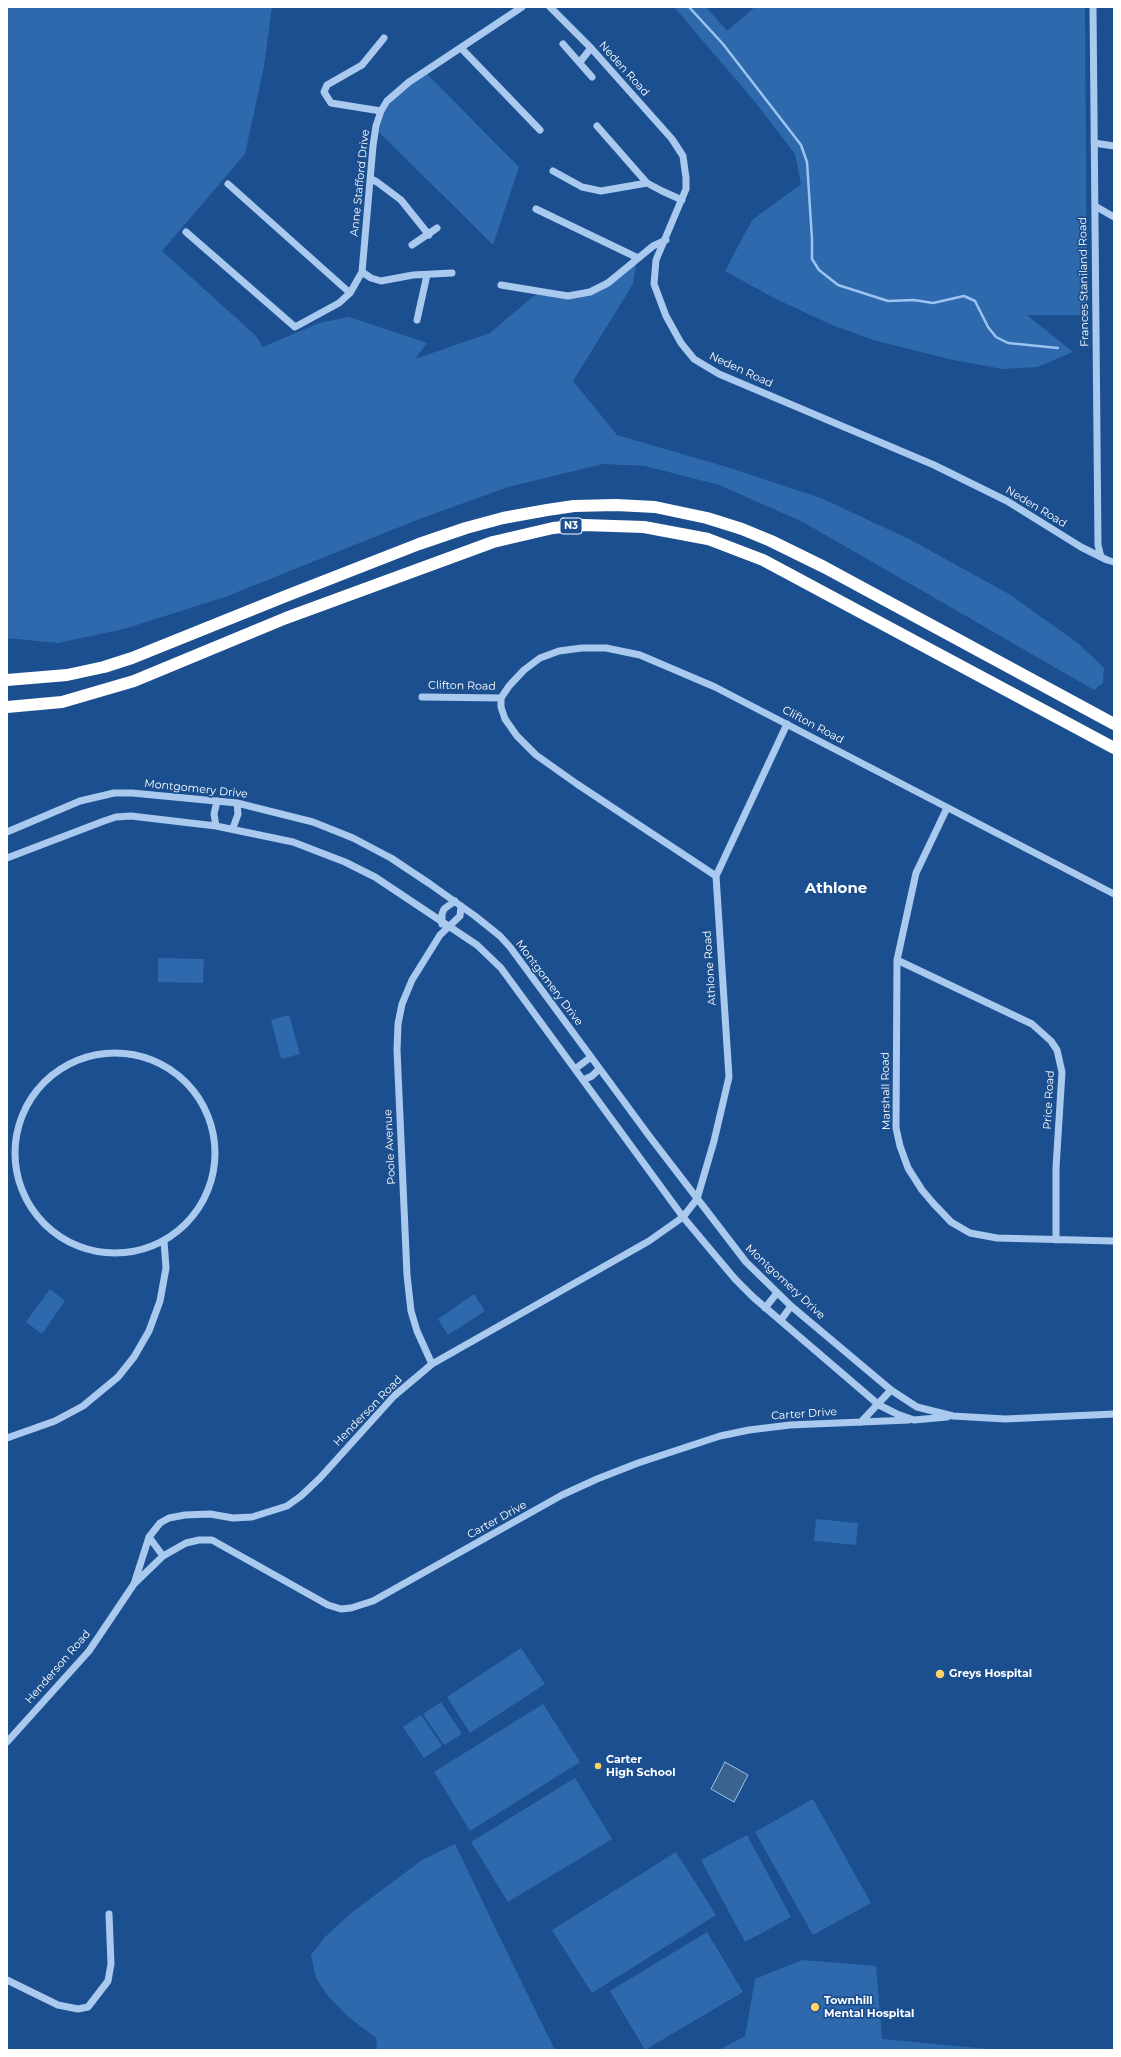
<!DOCTYPE html>
<html>
<head>
<meta charset="utf-8">
<style>
  body { margin:0 }
  #map { position:relative; width:1121px; height:2057px; overflow:hidden; background:#1b4f8f; font-family:Montserrat,sans-serif }
  canvas { display:block }
  .frame { position:absolute; inset:0; border:8px solid #fff; pointer-events:none }
</style>
</head>
<body>
<div id="map">
<canvas width="1121" height="2057"></canvas>
<div class="frame"></div>
</div>
<script>
const g = document.querySelector('canvas').getContext('2d');
g.lineJoin = 'round';
function paint(path, color) { g.fillStyle = color; g.fill(path, 'evenodd'); }
const poly = rows => new Path2D(rows.map(r => 'M' + r).join(''));
function stroke(path, color, width, dash) { g.strokeStyle = color; g.lineWidth = width; g.lineCap = dash ? 'butt' : 'round'; g.setLineDash(dash || []); g.stroke(path); }
function write(font, color, halo, rows, align = 'center') {
  g.font = font + ' Montserrat,sans-serif'; g.lineWidth = 3.5; g.setLineDash([]); g.textBaseline = 'middle'; g.strokeStyle = halo; g.fillStyle = color; for (const [text, x, y, turn = 0] of rows) {
    g.save(); g.translate(x, y); g.rotate((+turn || 0) * Math.PI / 180); g.textAlign = isNaN(turn) ? turn : align; if (halo) g.strokeText(text, 0, 0); g.fillText(text, 0, 0); g.restore();
  }
}
paint(poly([
  [7,7,272,7,264,66,245,154,162,251,255,335,263,347,319,323,349,317,427,343,415,359,490,333,535,295,572,295,593,288,637,259,633,284,573,381,617,435,730,468,821,498,909,539,1009,594,1079,644,1104,668,1103,683,1094,690,803,522,719,485,645,466,603,464,508,487,417,520,225,597,124,629,58,643,7,638],
  [674,7,706,7,727,31,755,7,1085,7,1087,315,1027,315,1073,352,1038,367,1002,369,953,360,873,340,832,325,774,298,725,271,752,220,801,184,795,154,755,102],
  [426,73,519,167,493,245,379,132,384,113,391,103,399,93],
  [158,958,204,959,203,983,158,982],
  [289,1015,300,1054,281,1059,271,1020],
  [50,1289,65,1301,42,1334,26,1322],
  [474,1294,485,1311,448,1335,438,1319],
  [816,1519,858,1523,856,1545,814,1541],
  [521,1648,545,1684,470,1733,447,1697],
  [441,1702,462,1734,444,1745,423,1714],
  [543,1704,580,1762,470,1831,434,1772],
  [421,1715,442,1746,424,1758,403,1727],
  [575,1778,612,1839,508,1902,471,1842],
  [813,1799,871,1903,813,1935,755,1832],
  [747,1835,791,1917,745,1942,701,1860],
  [455,1844,518,1975,555,2050,377,2050,376,2038,347,2016,328,1996,316,1978,311,1955,325,1937,351,1913,422,1860],
  [676,1852,716,1915,592,1993,552,1930],
  [707,1932,743,1992,645,2050,610,1991],
  [802,1960,876,1966,882,2039,999,2050,719,2050,745,2036,755,1979]
]), '#2e69ad');
const water = poly([
  [725,1762,748,1775,734,1802,711,1789,725,1762]
]);
paint(water, '#3c6290');
stroke(water, '#9cc4f0', 1);
stroke(poly([
  [689,7,723,44,801,145,807,162,812,239,812,259,819,270,838,285,888,301,914,300,933,303,964,296,975,301,988,327,996,337,1008,343,1058,348]
]), '#9cc4f0', 2.5);
stroke(poly([
  [550,7,591,48,672,139,683,156,686,178,686,189,656,260,654,284,666,316,681,343,694,359,719,374,934,465,1007,501,1081,547,1107,560,1114,562],
  [1093,7,1098,545,1101,557],
  [563,44,592,77],
  [461,48,540,130],
  [580,62,591,48],
  [381,111,331,103,324,92,327,85,362,65,384,38],
  [597,126,647,183,662,191,682,200],
  [1094,143,1114,146],
  [553,171,582,187,601,191,647,183],
  [371,179,377,182,401,200,429,235],
  [228,184,350,293],
  [1095,206,1114,217],
  [536,209,638,258],
  [186,232,295,327,339,303,350,293,362,272,373,146,376,126,381,111,387,101,409,82,522,7],
  [412,245,437,228],
  [362,272,371,278,381,281,413,275,452,273],
  [501,285,568,296,590,292,608,283,653,246,666,240],
  [417,320,427,275],
  [422,697,501,698],
  [947,808,916,873,897,960,896,1128,900,1146,908,1168,922,1190,933,1203,951,1222,970,1233,997,1238,1114,1241],
  [216,826,214,814,217,801],
  [233,828,238,814,237,803],
  [7,832,80,801,114,793,132,793,237,803,313,822,353,838,391,858,430,884,475,916,500,936,510,947,650,1137,746,1262,791,1306,891,1390,917,1407,953,1416,1005,1419,1114,1414],
  [7,858,104,821,116,817,131,816,216,826,293,842,345,862,375,877,477,945,501,968,683,1217,735,1279,753,1297,879,1405,897,1414,914,1420,947,1417],
  [716,876,577,784,536,755,517,736,505,719,501,707,501,698,509,686,524,670,540,658,559,651,582,648,606,648,640,655,715,687,1114,894],
  [442,924,442,914,444,909,455,901],
  [897,960,1032,1024,1051,1041,1057,1050,1062,1072,1056,1168,1056,1240],
  '15 1153a100 100 0 1 1 200 0a100 100 0 1 1-200 0Z',
  [575,1069,591,1057],
  [583,1080,592,1076,599,1069],
  [765,1308,777,1293],
  [781,1320,791,1306],
  [432,1364,417,1331,411,1311,407,1275,397,1050,398,1024,402,1004,412,980,440,935,460,916,461,906],
  [861,1422,891,1390],
  [7,1438,55,1421,83,1406,118,1377,134,1357,149,1331,160,1301,166,1268,164,1241],
  [149,1537,163,1556],
  [134,1584,149,1537,160,1523,169,1518,185,1515,210,1514,233,1518,252,1517,287,1506,301,1496,320,1478,394,1396,432,1364,649,1241,683,1217,697,1199,714,1141,729,1077,716,876,787,724],
  [7,1742,89,1651,134,1584,163,1556,186,1543,199,1540,212,1540,328,1605,341,1609,351,1608,373,1601,562,1495,597,1479,638,1463,720,1436,749,1430,790,1425,909,1420],
  [7,1980,58,2005,78,2009,88,2007,108,1981,111,1964,109,1914]
]), '#a9c9ee', 7);
stroke(poly([
  [7,680,67,675,104,667,132,658,286,596,419,544,466,528,503,518,547,510,574,506,616,505,655,507,707,518,742,529,771,541,824,567,1114,724],
  [7,707,62,702,134,681,286,618,493,542,553,528,584,525,644,527,708,539,763,560,1114,748]
]), '#fff', 12);
for (const [x, y, r, color] of [
  [940,1674,5,"#ffd166"],
  [598,1766,4,"#ffd166"],
  [815,2007,5,"#ffd166"]
]) { const dot = new Path2D(); dot.arc(x, y, r, 0, 2 * Math.PI); g.fillStyle = color; g.fill(dot); stroke(dot, '#1b4f8f', 1.5); }
for (const [x, y, w] of [
  [571,526,22]
]) { const box = new Path2D(); box.roundRect(x - w / 2, y - 8, w, 16, 3); g.fillStyle = '#1b4f8f'; g.fill(box); stroke(box, '#fff', 1); }
write('bold 10px', '#fff', null, [
  ["N3",571,526]
]);
write('11px', '#fff', '#1b4f8f', [
  ["Neden Road",624,69,48],
  ["Anne Stafford Drive",360,183,-84],
  ["Frances Staniland Road",1084,282,-91],
  ["Neden Road",741,370,25],
  ["Neden Road",1036,507,31],
  ["Clifton Road",462,686,1],
  ["Clifton Road",813,725,28],
  ["Montgomery Drive",196,789,6],
  ["Athlone Road",710,968,-94],
  ["Montgomery Drive",549,983,53],
  ["Marshall Road",886,1091,-91],
  ["Price Road",1049,1100,-87],
  ["Poole Avenue",390,1147,-93],
  ["Montgomery Drive",785,1282,43],
  ["Henderson Road",368,1411,-46],
  ["Carter Drive",804,1414,-4],
  ["Carter Drive",497,1520,-29],
  ["Henderson Road",58,1667,-49]
]);
write('bold 11px', '#fff', '#1b4f8f', [
  ["Greys Hospital",949,1674],
  ["Carter",606,1760],
  ["High School",606,1773],
  ["Townhill",824,2001],
  ["Mental Hospital",824,2014]
], 'left');
write('bold 15px', '#fff', '#1b4f8f', [
  ["Athlone",836,889]
]);
</script>
</body>
</html>
